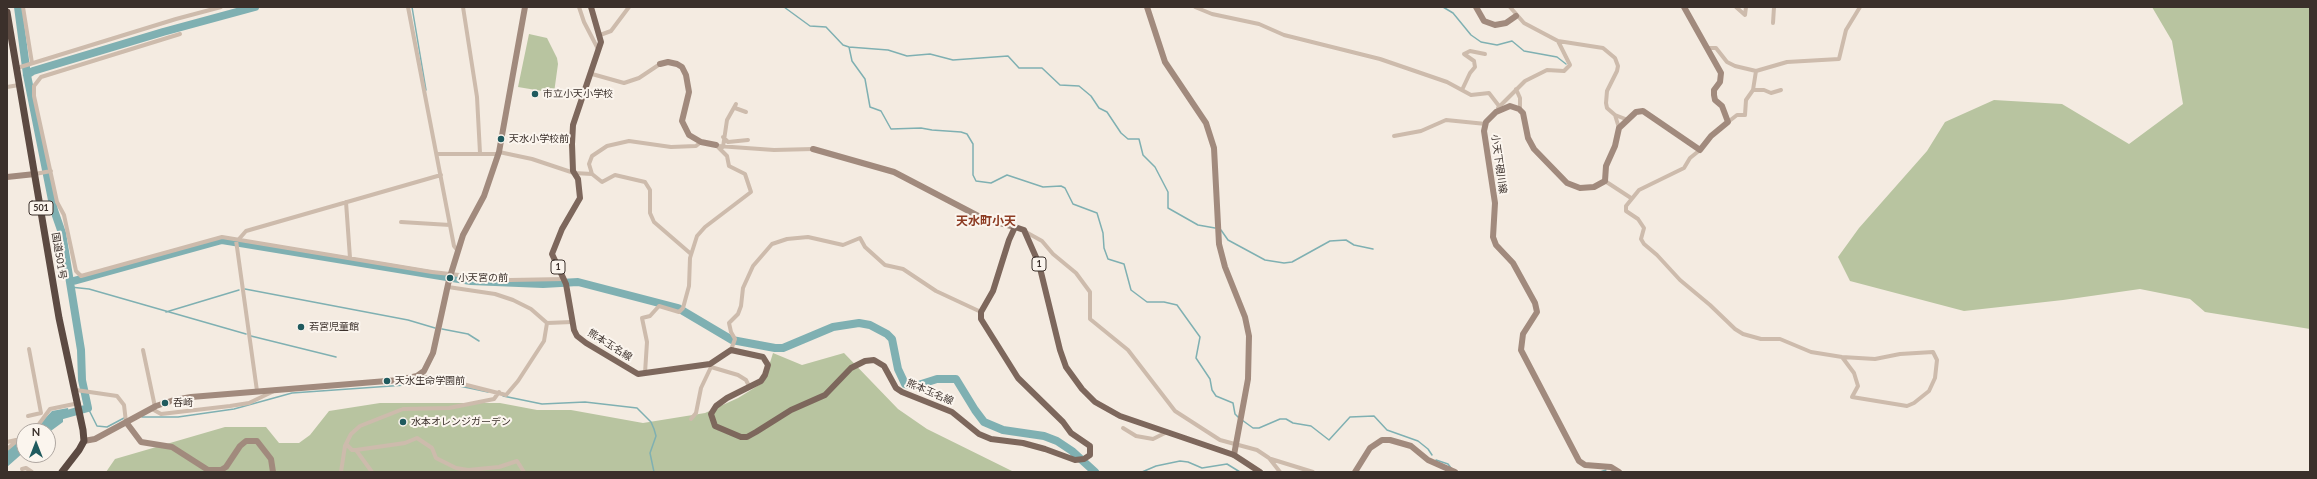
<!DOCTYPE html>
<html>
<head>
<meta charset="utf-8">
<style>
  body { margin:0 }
  #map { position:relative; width:2317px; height:479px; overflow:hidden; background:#f4ebe1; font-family:Lato,sans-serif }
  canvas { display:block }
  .frame { position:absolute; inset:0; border:8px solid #3b302b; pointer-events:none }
  .north { position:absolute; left:16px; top:423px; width:40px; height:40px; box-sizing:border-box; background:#fbf5ee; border:1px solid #aea6a0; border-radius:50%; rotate:0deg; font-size:11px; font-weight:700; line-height:16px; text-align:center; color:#3b302b }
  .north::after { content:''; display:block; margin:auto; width:14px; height:18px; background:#1f5a5e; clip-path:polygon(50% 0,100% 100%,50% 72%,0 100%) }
</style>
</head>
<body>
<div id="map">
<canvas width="2317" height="479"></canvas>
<div class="frame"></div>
<div class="north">N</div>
</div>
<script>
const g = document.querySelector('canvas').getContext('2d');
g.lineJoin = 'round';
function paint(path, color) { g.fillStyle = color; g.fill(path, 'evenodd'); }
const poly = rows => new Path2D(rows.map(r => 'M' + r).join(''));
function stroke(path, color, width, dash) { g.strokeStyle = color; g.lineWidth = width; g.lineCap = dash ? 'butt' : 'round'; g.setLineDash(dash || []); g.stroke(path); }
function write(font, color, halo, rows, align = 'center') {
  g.font = font + ' Lato,"Noto Sans JP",sans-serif'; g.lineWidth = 4; g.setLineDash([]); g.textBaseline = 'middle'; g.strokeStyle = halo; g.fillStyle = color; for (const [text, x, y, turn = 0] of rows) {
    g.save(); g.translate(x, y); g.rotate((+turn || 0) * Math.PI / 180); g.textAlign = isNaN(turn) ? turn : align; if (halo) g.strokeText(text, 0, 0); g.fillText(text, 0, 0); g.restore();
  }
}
paint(poly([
  [2152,7,2310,7,2310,329,2205,312,2190,299,2140,289,2063,300,1964,311,1850,281,1838,257,1859,228,1927,151,1945,122,1994,100,2062,104,2129,144,2183,104,2172,41],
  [529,34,547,38,557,58,558,64,554,93,518,87],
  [773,353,802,365,844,353,898,409,927,429,1014,472,106,472,115,459,225,427,266,427,279,443,299,443,310,435,329,411,380,403,500,403,537,410,571,410,643,423,705,413,738,398,764,382]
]), '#b8c4a0');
paint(poly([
  [68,408,69,416,63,417,63,422,48,433,48,431,33,431,52,411],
  [24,437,24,452,7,467,7,449]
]), '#7fb0b2');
stroke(poly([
  [412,7,426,90],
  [784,7,810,26,826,27,843,45,849,47,888,50,907,56,930,54,953,60,1008,56,1019,68,1042,68,1060,85,1079,86,1091,96,1099,108,1107,112,1121,133,1128,139,1139,139,1143,155,1155,167,1168,192,1168,208,1198,225,1215,228],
  [1443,7,1453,13,1471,35,1481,42,1497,45,1512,41,1524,51,1557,57,1566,64],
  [849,47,852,61,865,79,870,107,881,111,891,129,921,128,932,130,961,132,967,134,973,144,973,175,976,181,991,183,1007,175,1043,187,1061,186,1065,188,1073,204,1097,213,1103,233,1104,248,1108,259,1124,264,1131,290,1147,302,1164,302,1177,305,1200,337,1196,358,1210,379,1212,390,1216,396,1233,403,1235,414,1239,418],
  [1221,230,1228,240,1265,260,1284,263,1292,262,1330,241,1346,240,1354,245,1373,249],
  [70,287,89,289,246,334],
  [245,289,408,320,435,328],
  [166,312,239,290],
  [442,329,468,334,479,341],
  [251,336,336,357],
  [503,396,542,404,585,402,637,408,651,422,654,429,656,436,650,453,654,472],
  [88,408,97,426,107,427,124,418],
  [142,417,178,417,234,409,292,393,434,383,450,384,488,392],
  [1242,420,1253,428,1259,428,1280,419,1286,419,1293,423,1311,426,1329,440,1350,417,1374,416,1387,430,1418,441,1428,449,1432,455],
  [1436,460,1448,464,1451,468],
  [1142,472,1156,466,1180,461,1188,462,1202,468,1227,464,1240,472],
  [1600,472,1606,470]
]), '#7fb0b2', 1.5);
stroke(poly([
  [18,7,27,75,54,210,62,233,81,350,82,380,88,408,56,417,44,431],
  [27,75,33,71,163,32,255,7],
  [70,282,222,240,471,281,543,284,578,282,678,308,732,340,775,348,783,348,833,327,859,323,870,325,887,334,892,339,898,369,905,384,915,386,937,379,956,379,975,410,984,422,1003,430,1044,436,1057,441,1072,451,1095,472]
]), '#7fb0b2', 8);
stroke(poly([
  [23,7,32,63],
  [408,7,454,246,458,251],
  [463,7,477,97,480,153],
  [579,7,584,22,598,49],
  [1195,7,1212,14,1259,24,1284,35,1380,59,1447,82,1471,95,1489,93,1499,106],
  [1736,7,1745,15,1746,7],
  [1773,23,1774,7],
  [180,34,41,77,34,86,34,96,57,202,64,215,76,271,81,276,222,237,432,272,486,278,510,280,564,279],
  [600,35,611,31,629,7],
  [1558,41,1603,48,1615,58,1618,66,1617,71,1607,91,1606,103,1607,108,1615,115,1619,128],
  [1707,48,1716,48,1727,62,1735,66,1756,71,1787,62,1839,59,1846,30,1860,7],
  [17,68,176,19,221,7],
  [592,74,624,83,639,78,660,64],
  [7,87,19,85],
  [1516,89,1520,98,1520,110],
  [1462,90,1470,73,1475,67,1474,61,1464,54,1470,51,1485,54],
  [1753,90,1756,71],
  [735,108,746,112],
  [1498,108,1525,81,1547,70,1564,71,1570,65,1558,41,1524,23,1510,7],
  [1615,115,1628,120],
  [1728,122,1737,115,1745,115,1746,100,1753,90,1764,90,1771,93,1781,90],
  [1394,136,1421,131,1446,120,1486,124],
  [723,137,728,142,748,140],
  [718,146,774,150,813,149],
  [723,147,727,120,736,104],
  [1700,150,1690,158,1684,168,1639,190,1626,206,1626,211,1638,219,1644,228,1641,239,1644,244,1657,255,1680,280,1710,305,1735,329,1743,334,1761,339,1780,339,1811,352,1842,357,1875,359,1900,354,1933,352,1937,360,1935,378,1929,391,1914,403,1907,406,1852,397],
  [499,152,532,159,574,173,592,174,602,182,615,175,645,182,650,190,650,213,654,222,691,254],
  [437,154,499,154],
  [35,174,51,171],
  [592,174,589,164,592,156,607,146,629,141,671,147,696,146,701,142],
  [1605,181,1631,198],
  [346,202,350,258],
  [401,222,450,225],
  [1024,231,1042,241,1053,254,1076,273,1090,292,1090,319,1128,350,1175,411,1220,440,1257,450,1269,458,1280,472],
  [239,239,246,231,441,175],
  [236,240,257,391],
  [448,287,495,294,513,300,531,309,547,323,572,322],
  [143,350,155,407],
  [731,350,735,339,731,332,729,323,738,314,741,306,743,288,753,266,772,244,787,239,808,237,843,245,860,238,865,247,885,265,903,269,936,291,981,312],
  [1842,357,1854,373,1858,386,1852,397],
  [711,367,738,375,746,380,749,386],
  [645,373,647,342,642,318,650,316,659,306,679,312,683,308,689,286,690,258,697,236,705,227,751,192,745,174,729,166,727,156,716,145],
  [417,376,447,380,506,395,518,381,544,341,547,323],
  [76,390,117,396,124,405,126,422],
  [152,409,161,414,230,406,249,403,274,391],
  [28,416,41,413,29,349],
  [691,419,696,413,701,388,711,367,710,364],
  [1123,428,1136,436,1153,439,1167,432],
  [30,431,39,424,50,409,79,403],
  [7,442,16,440],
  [346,444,352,450,356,450],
  [7,449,24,435],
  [1271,459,1313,472],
  [22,469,26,468,32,472],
  [341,472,345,446,351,434,360,426,403,409,449,408,494,399,499,392],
  [372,472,356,450,405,443,417,438,432,448,436,458,456,468,468,470,499,467,517,461,524,472]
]), '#cdbbac', 4);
stroke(poly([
  [1147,7,1165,62,1206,123,1214,148,1219,244,1225,267,1245,317,1249,336,1248,379,1234,455],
  [1476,7,1484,21,1495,25,1506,23,1516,16],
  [660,64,668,62,677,64,682,67,686,75,689,92,682,121,689,135,701,142,716,145],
  [813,149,894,172,984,219,1015,227],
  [7,177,35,174],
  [126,422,141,442,172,447,208,470,221,470,226,467,240,446,246,441,257,441,271,459,273,472],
  [84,441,95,439,156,406,174,400,191,397,399,380,417,376,424,371,433,353,449,280,463,235,484,196,499,152,525,7],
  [1355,472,1370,448,1382,440,1390,440,1411,446,1428,460,1455,472],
  [1619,472,1611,467,1585,465,1579,461,1521,350,1523,334,1537,312,1535,303,1513,263,1496,245,1493,237,1495,203,1484,131,1486,122,1496,112,1510,106,1519,109,1523,113,1528,138,1534,149,1567,183,1580,188,1594,187,1605,181,1606,166,1615,146,1619,128,1636,112,1643,111,1700,150,1711,136,1728,122,1722,106,1715,100,1714,95,1714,90,1720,82,1721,73,1684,7]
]), '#a18a7d', 6);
stroke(poly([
  [591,7,601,42,573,125,572,144,573,171,578,179,580,198,562,229,552,254,566,284,574,330,577,336,586,343,638,374,710,364,731,350,763,357,768,365,765,375,761,381,727,398,716,406,711,414,715,426,741,437,747,437,756,432,791,410,825,395,851,368,865,361,874,360,884,366,896,388,902,392,952,412,979,434,991,439,1023,443,1045,449,1075,460,1084,459,1090,455,1090,446,1071,433,1063,422,1018,378,981,319,981,312,993,291,1009,240,1015,227,1024,230,1039,264,1060,350,1066,367,1082,389,1095,402,1120,416,1234,455,1260,472]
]), '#7d675c', 6);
stroke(poly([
  [7,12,59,318,83,430,84,441,79,450,62,472]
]), '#5c4a42', 7);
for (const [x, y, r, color] of [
  [535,94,4,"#1f5a5e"],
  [501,139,4,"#1f5a5e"],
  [450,278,4,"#1f5a5e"],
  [301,327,4,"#1f5a5e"],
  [387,381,4,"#1f5a5e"],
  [165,403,4,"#1f5a5e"],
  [403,422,4,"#1f5a5e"]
]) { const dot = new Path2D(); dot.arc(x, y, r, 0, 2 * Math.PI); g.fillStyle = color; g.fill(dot); stroke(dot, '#fbf5ee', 1.5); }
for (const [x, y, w] of [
  [41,208,24],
  [1039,264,14],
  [558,267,14]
]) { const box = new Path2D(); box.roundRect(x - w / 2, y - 7, w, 14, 3); g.fillStyle = '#fbf5ee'; g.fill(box); stroke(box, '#3b302b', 1); }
write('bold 9px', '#3b302b', null, [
  ["501",41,208],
  ["1",1039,264],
  ["1",558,267]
]);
write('10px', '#3b302b', '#fbf5ee', [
  ["市立小天小学校",543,94],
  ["天水小学校前",509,139],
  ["小天宮の前",458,278],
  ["若宮児童館",309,327],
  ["天水生命学園前",395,381],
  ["呑崎",173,403],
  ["水本オレンジガーデン",411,422]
], 'left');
write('10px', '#3b302b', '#fbf5ee', [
  ["小天下硯川線",1499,164,82],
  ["国道501号",59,256,81],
  ["熊本玉名線",610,345,32],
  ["熊本玉名線",930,392,23]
]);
write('bold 12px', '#8c3b22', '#fbf5ee', [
  ["天水町小天",986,221]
]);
</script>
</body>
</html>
